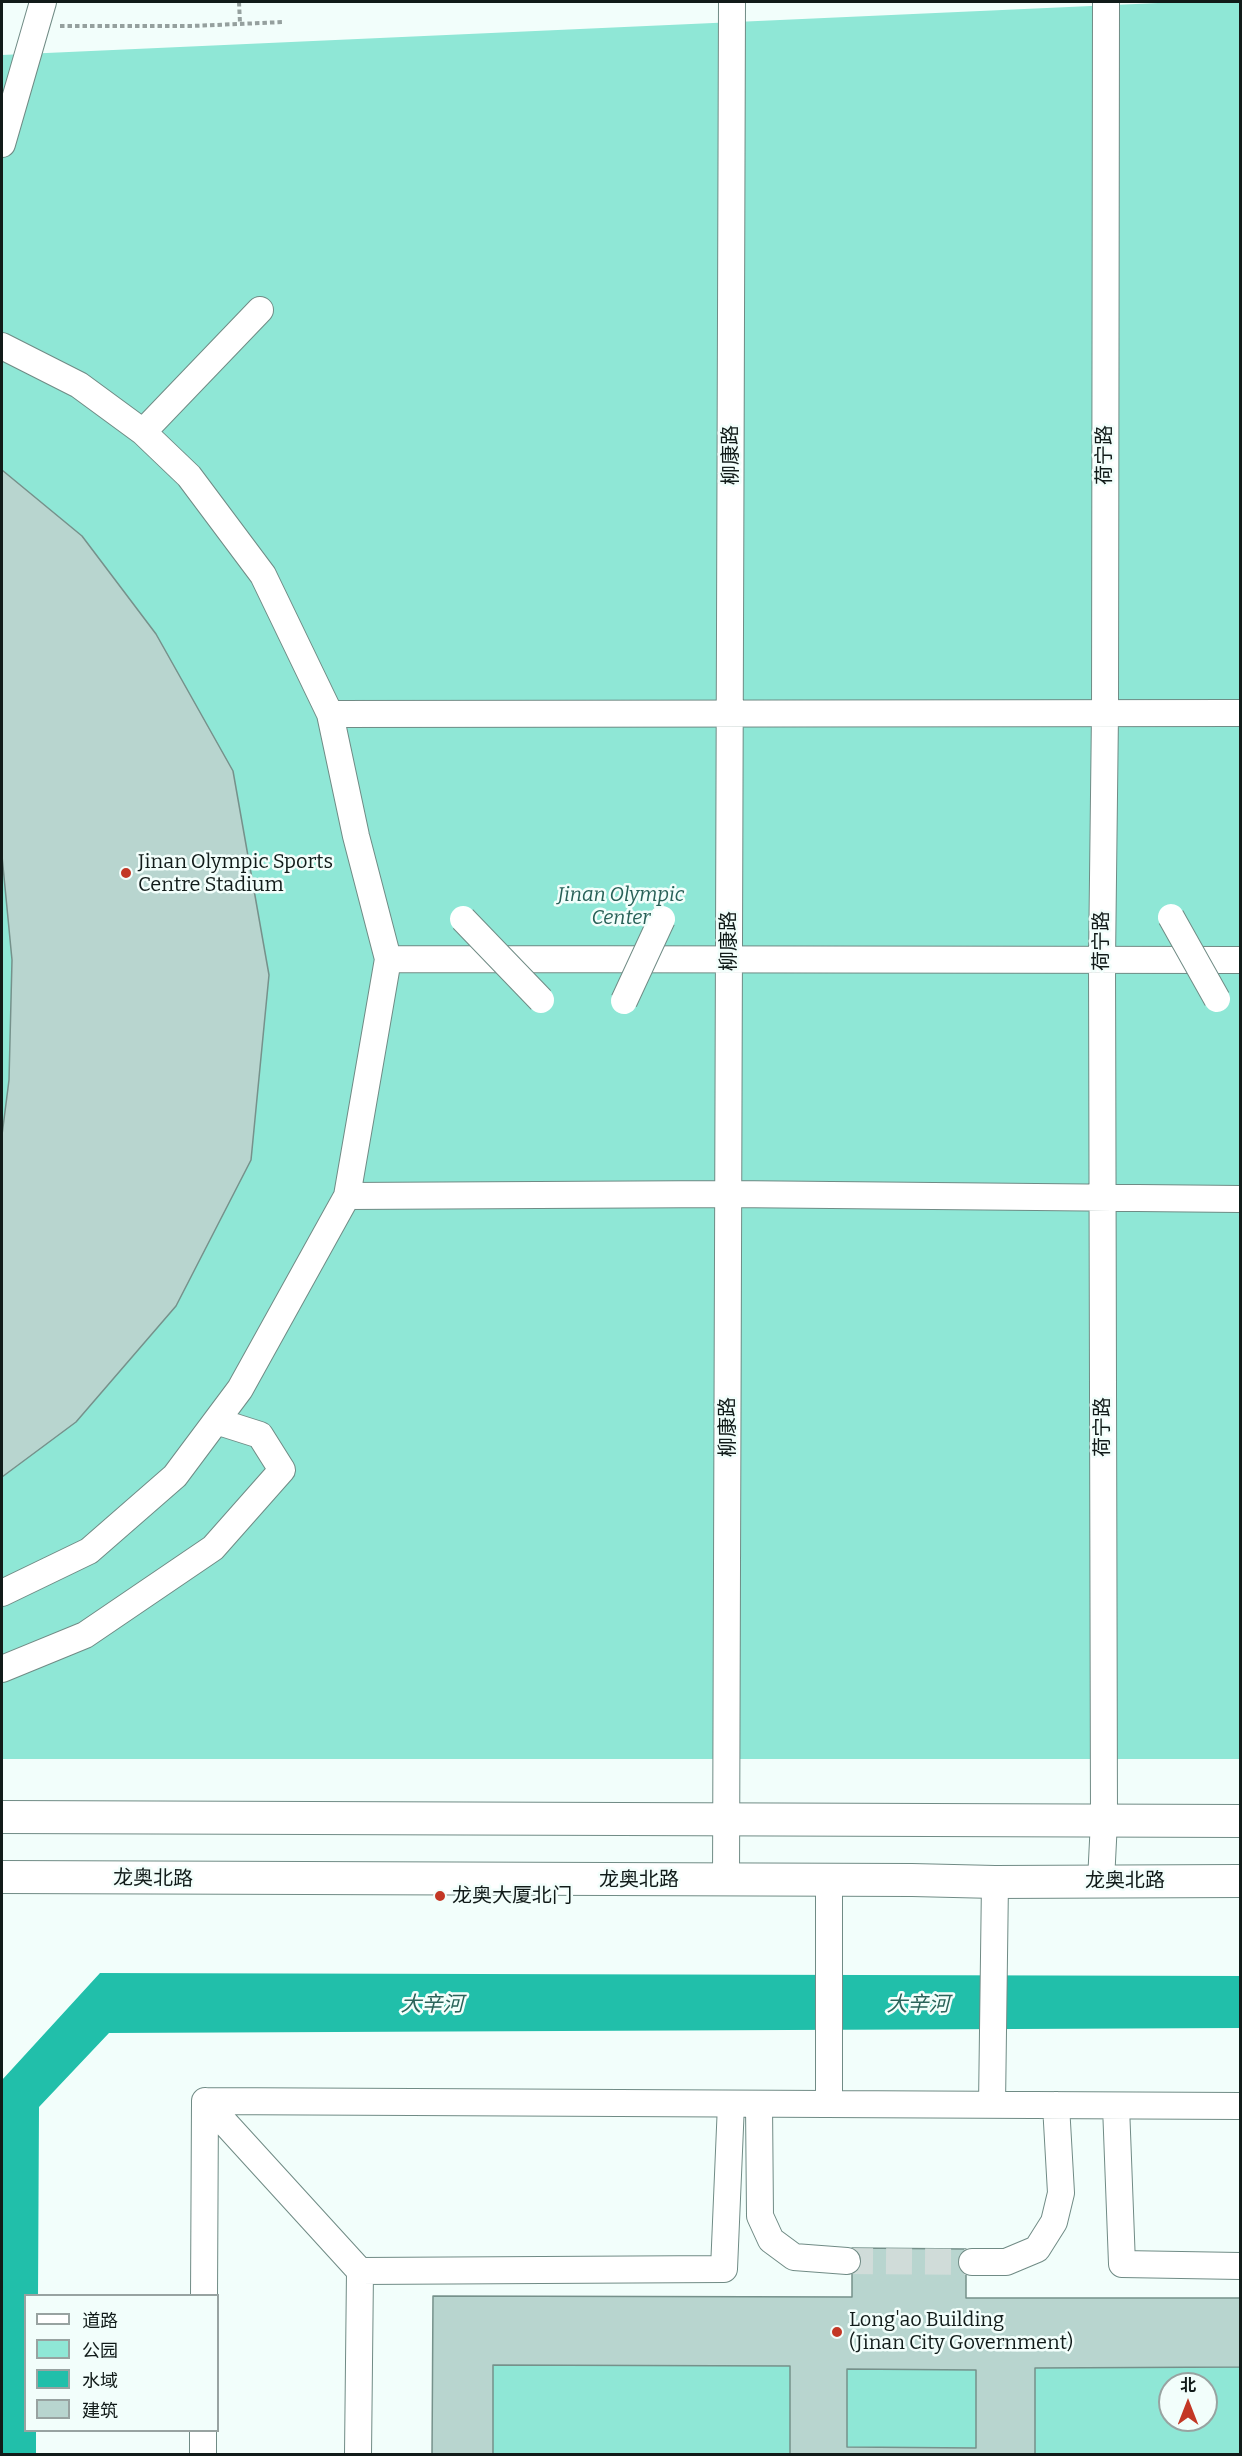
<!DOCTYPE html>
<html>
<head>
<meta charset="utf-8">
<style>
  body { margin:0 }
  #map { position:relative; width:1242px; height:2456px; overflow:hidden; background:#f2fefb; font-family:Bitter,"Noto Sans SC",serif }
  canvas { display:block }
  .frame { position:absolute; inset:0; border:3px solid #111b19; pointer-events:none }
  .legend { position:absolute; left:24px; top:2294px; width:195px; height:138px; box-sizing:border-box; background:#f2fefb; border:2px solid #98a3a1; margin:0; padding:8px 10px; list-style:none; font-size:18px; color:#111b19 }
  .legend li { display:flex; align-items:center; gap:12px; height:30px }
  .legend b { width:30px; border:2px solid #98a3a1 }
  .north { position:absolute; left:1158px; top:2372px; width:60px; height:60px; box-sizing:border-box; background:#f2fefb; border:2px solid #98a3a1; border-radius:50%; rotate:0deg; font-size:16px; font-weight:700; line-height:24px; text-align:center; color:#111b19 }
  .north::after { content:''; display:block; margin:auto; width:21px; height:27px; background:#c33725; clip-path:polygon(50% 0,100% 100%,50% 72%,0 100%) }
</style>
</head>
<body>
<div id="map">
<canvas width="1242" height="2456"></canvas>
<div class="frame"></div>
<ul class="legend">
<li><b style="height:8px;background:#fff"></b>道路</li>
<li><b style="height:16px;background:#8fe7d6"></b>公园</li>
<li><b style="height:16px;background:#21bfaa"></b>水域</li>
<li><b style="height:16px;background:#b8d5cf"></b>建筑</li>
</ul>
<div class="north">北</div>
</div>
<script>
const g = document.querySelector('canvas').getContext('2d');
g.lineJoin = 'round';
function paint(path, color) { g.fillStyle = color; g.fill(path, 'evenodd'); }
const poly = rows => new Path2D(rows.map(r => 'M' + r).join(''));
function stroke(path, color, width, dash) { g.strokeStyle = color; g.lineWidth = width; g.lineCap = dash ? 'butt' : 'round'; g.setLineDash(dash || []); g.stroke(path); }
function write(font, color, halo, rows, align = 'center') {
  g.font = font + ' Bitter,"Noto Sans SC",serif'; g.lineWidth = 5; g.setLineDash([]); g.textBaseline = 'middle'; g.strokeStyle = halo; g.fillStyle = color; for (const [text, x, y, turn = 0] of rows) {
    g.save(); g.translate(x, y); g.rotate((+turn || 0) * Math.PI / 180); g.textAlign = isNaN(turn) ? turn : align; if (halo) g.strokeText(text, 0, 0); g.fillText(text, 0, 0); g.restore();
  }
}
paint(poly([
  [1180,2,1240,2,1240,1759,2,1759,2,55],
  [493,2365,790,2366,790,2454,493,2454],
  [1240,2367,1240,2454,1035,2454,1035,2368],
  [1170,2384,1206,2384,1206,2420,1170,2420],
  [847,2369,976,2370,976,2448,847,2447]
]), '#8fe7d6');
paint(poly([
  [100,1973,1240,1976,1240,2028,109,2033,39,2107,38,2295,26,2296,26,2430,36,2431,36,2454,2,2454,2,2080]
]), '#21bfaa');
const building = poly([
  [2,470,82,536,156,634,233,771,269,975,251,1160,176,1306,76,1422,2,1477,2,1135,9,1080,12,960,2,856,2,470],
  [852,2248,966,2249,966,2298,1240,2298,1240,2367,1035,2368,1035,2454,790,2454,790,2366,493,2365,493,2454,432,2454,433,2296,852,2297,852,2248],
  [847,2369,976,2370,976,2448,847,2447,847,2369]
]);
paint(building, '#b8d5cf');
stroke(building, '#76918b', 1.5);
stroke(poly([
  [847,2261,972,2262]
]), '#d0dcd9', 26, [26, 13]);
const minor = poly([
  [2,144,43,2],
  [2,346,79,385,143,432,189,476,263,575,330,714,356,836,388,959,347,1196,240,1389,175,1476,89,1551,2,1593],
  [143,432,260,310],
  [330,714,1240,713],
  [388,959,1240,960],
  [347,1196,729,1194,1240,1199],
  [2,1669,85,1635,213,1548,282,1470,260,1435,216,1421],
  [726,1880,732,2],
  [829,1880,829,2104],
  [1101,1881,1104,1821,1102,960,1105,713,1106,2],
  [205,2101,360,2271,358,2454],
  [759,2104,760,2216,771,2240,794,2257,847,2261],
  [992,2105,995,1882],
  [1116,2106,1122,2264,1240,2266],
  [972,2262,1006,2262,1037,2249,1054,2222,1061,2193,1056,2105],
  [360,2271,724,2269,731,2104],
  [204,2296,205,2101,1240,2106],
  [203,2454,203,2430]
]);
const major = poly([
  [2,1817,1240,1821],
  [2,1877,912,1880,995,1882,1240,1881]
]);
stroke(minor, '#708b85', 28);
stroke(major, '#708b85', 34);
stroke(poly([
  [239,2,240,23],
  [60,26,192,26,284,22]
]), '#95a09e', 4, [4.5, 3]);
stroke(minor, '#fff', 26);
stroke(major, '#fff', 32);
const minorBridge = poly([
  [1171,917,1217,999],
  [463,919,541,1000],
  [624,1001,662,919]
]);
stroke(minorBridge, '#708b85', 28, []);
stroke(minorBridge, '#fff', 26);
for (const [x, y, r, color] of [
  [126,873,6,"#c33725"],
  [440,1896,6,"#c33725"],
  [837,2332,6,"#c33725"]
]) { const dot = new Path2D(); dot.arc(x, y, r, 0, 2 * Math.PI); g.fillStyle = color; g.fill(dot); stroke(dot, '#f2fefb', 2); }
write('20px', '#111b19', '#f2fefb', [
  ["柳康路",731,455,-90],
  ["荷宁路",1105,455,-90],
  ["柳康路",729,941,-90],
  ["荷宁路",1102,941,-90],
  ["柳康路",728,1427,-90],
  ["荷宁路",1103,1427,-90],
  ["龙奥北路",153,1879,1],
  ["龙奥北路",639,1880],
  ["龙奥北路",1125,1881]
]);
write('20px', '#111b19', '#f2fefb', [
  ["Jinan Olympic Sports",138,862],
  ["Centre Stadium",138,885],
  ["龙奥大厦北门",452,1896],
  ["Long'ao Building",849,2320],
  ["(Jinan City Government)",849,2343]
], 'left');
write('italic 20px', '#276057', '#f2fefb', [
  ["Jinan Olympic",621,895],
  ["Center",621,918]
]);
write('italic 21px', '#2a6359', '#f2fefb', [
  ["大辛河",432,2005],
  ["大辛河",918,2005]
]);
</script>
</body>
</html>
